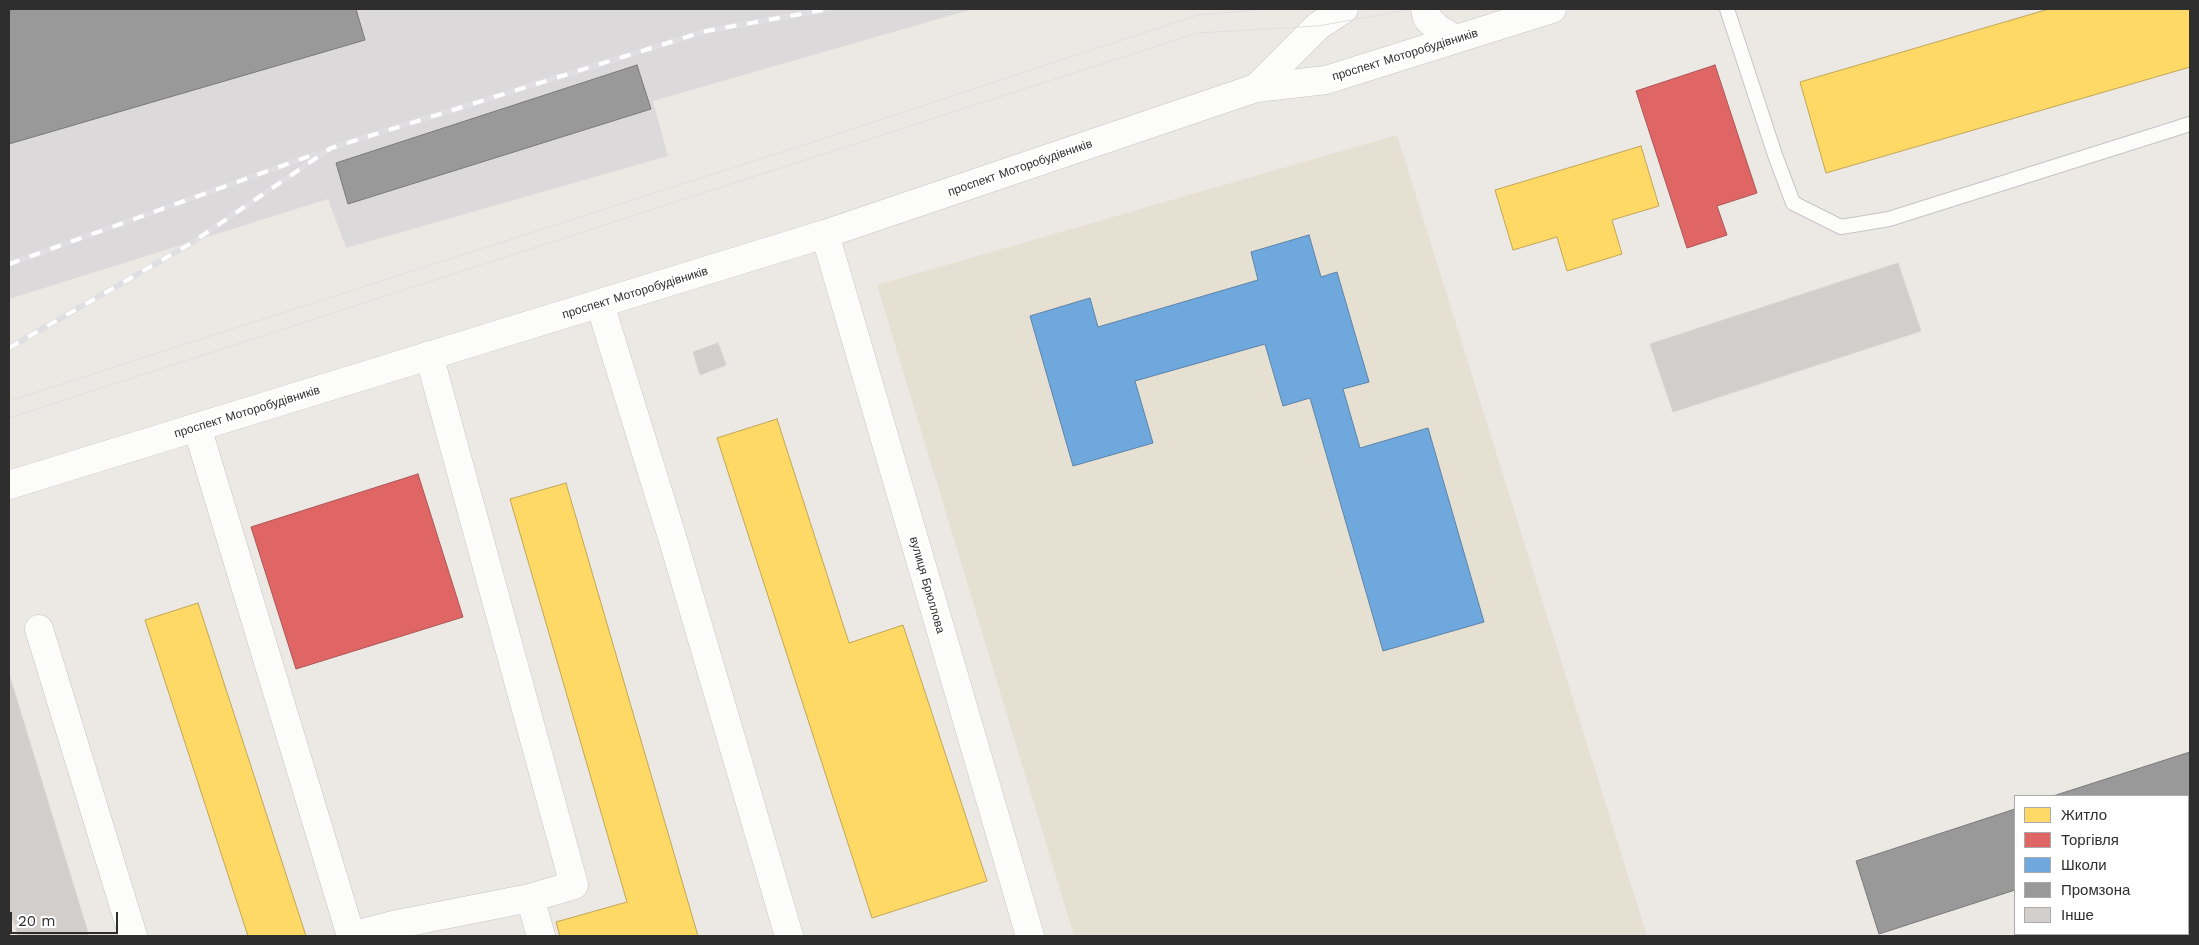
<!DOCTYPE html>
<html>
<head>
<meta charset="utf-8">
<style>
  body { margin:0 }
  #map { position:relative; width:2199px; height:945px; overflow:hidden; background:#ece8e4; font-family:"Work Sans",sans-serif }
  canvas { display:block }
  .frame { position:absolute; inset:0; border:10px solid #2e2e2e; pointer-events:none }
  .legend { position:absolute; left:2014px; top:795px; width:175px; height:140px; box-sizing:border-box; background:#fff; border:1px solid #ababab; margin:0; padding:6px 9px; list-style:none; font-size:15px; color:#2e2e2e }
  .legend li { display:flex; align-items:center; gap:10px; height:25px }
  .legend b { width:25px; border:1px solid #ababab }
  .scale { position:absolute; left:10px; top:912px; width:108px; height:22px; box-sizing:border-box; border:2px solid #2e2e2e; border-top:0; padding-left:6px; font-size:15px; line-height:18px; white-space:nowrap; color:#2e2e2e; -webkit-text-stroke:4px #fff; paint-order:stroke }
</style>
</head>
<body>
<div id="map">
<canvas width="2199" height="945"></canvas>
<div class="frame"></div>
<ul class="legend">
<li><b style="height:14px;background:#ffd966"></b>Житло</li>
<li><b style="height:14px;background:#e06666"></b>Торгівля</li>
<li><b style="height:14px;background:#6fa8dc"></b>Школи</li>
<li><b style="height:14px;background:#999"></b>Промзона</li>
<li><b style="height:14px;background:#d1cecb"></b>Інше</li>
</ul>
<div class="scale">20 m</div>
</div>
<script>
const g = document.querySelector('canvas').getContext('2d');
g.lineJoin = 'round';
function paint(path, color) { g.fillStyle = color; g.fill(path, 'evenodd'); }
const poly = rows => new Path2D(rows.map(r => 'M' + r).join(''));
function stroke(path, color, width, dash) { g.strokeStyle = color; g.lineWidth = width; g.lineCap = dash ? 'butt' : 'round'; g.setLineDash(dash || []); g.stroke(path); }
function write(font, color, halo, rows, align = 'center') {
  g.font = font + ' "Work Sans",sans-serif'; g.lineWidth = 5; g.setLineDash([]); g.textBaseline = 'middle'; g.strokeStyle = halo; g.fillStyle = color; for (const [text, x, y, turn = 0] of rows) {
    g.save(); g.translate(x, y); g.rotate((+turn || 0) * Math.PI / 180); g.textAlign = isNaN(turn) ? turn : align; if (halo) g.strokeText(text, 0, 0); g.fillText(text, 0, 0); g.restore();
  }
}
paint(poly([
  [9,9,973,9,653,101,668,156,346,248,328,199,9,299]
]), '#dcd9db');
paint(poly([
  [1397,135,1647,936,1074,936,877,285]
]), '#e6e0d3');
const homes = poly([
  [2049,9,2190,9,2190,67,1826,173,1800,82,2049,9],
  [1641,146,1659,206,1612,220,1622,254,1567,271,1557,237,1513,250,1495,190,1641,146],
  [777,419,849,643,903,625,987,881,872,918,717,438,777,419],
  [566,483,698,936,560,936,556,922,627,902,510,499,566,483],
  [198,603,306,936,248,936,145,620,198,603]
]);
paint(homes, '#ffd966');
stroke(homes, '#c0a655', 1);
const shops = poly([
  [1715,65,1757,193,1717,206,1727,235,1687,248,1636,91,1715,65],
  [418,474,463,617,296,669,251,527,418,474]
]);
paint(shops, '#e06666');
stroke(shops, '#ab5555', 1);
const schools = poly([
  [1309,235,1321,277,1337,272,1369,382,1343,389,1360,448,1428,428,1484,622,1383,651,1310,398,1283,406,1265,344,1135,381,1153,443,1073,466,1030,316,1090,298,1098,327,1258,280,1251,252,1309,235]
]);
paint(schools, '#6fa8dc');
stroke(schools, '#5c83a8', 1);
const industry = poly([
  [9,9,356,9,365,40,9,144,9,9],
  [637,65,651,109,348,204,336,163,637,65],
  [2190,752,2190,832,2188,833,2188,796,2053,796,2190,752],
  [2015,809,2015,890,1879,934,1856,861,2015,809]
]);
paint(industry, '#999');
stroke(industry, '#797979', 1);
const building = poly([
  [1898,263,1921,331,1673,412,1650,344,1898,263],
  [718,343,726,365,700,375,693,352,718,343],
  [9,674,89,936,18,936,9,907,9,674]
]);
paint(building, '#d1cecb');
stroke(building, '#d7d4d0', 1);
const lane = poly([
  [1727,9,1775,155,1793,203,1841,227,1889,219,2190,124]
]);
const street = poly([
  [600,304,673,540,789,936],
  [429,355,574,885,530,898,541,936],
  [197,427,351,936,393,925,396,936],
  [39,629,133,936],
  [393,925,530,898]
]);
const secondary = poly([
  [1425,9,1427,18,1437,28,1456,39],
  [1256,88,1318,26,1344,9],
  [825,234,1030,936],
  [9,485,825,234,1256,88,1326,80,1552,9]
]);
stroke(lane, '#c5c4c5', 16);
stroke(street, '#c5c4c5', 29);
stroke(secondary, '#c5c4c5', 29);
stroke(lane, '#fcfcfb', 14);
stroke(street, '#fcfcfb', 28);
stroke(secondary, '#fcfcfb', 28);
stroke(poly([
  [9,401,825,138,1198,15,1265,9],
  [9,418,1197,33,1318,26,1412,9]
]), '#dfdfe1', 1);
const rail = poly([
  [9,264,315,154],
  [9,348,190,244,331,148,706,31,829,9]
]);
stroke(rail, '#dfdfe1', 5.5);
stroke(rail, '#fff', 4, [11]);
write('12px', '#2e2e2e', '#fff', [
  ["проспект Моторобудівників",1405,55,-17],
  ["проспект Моторобудівників",1020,168,-19],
  ["проспект Моторобудівників",635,293,-17],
  ["проспект Моторобудівників",247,412,-17],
  ["вулиця Брюллова",927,585,74]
]);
</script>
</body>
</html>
